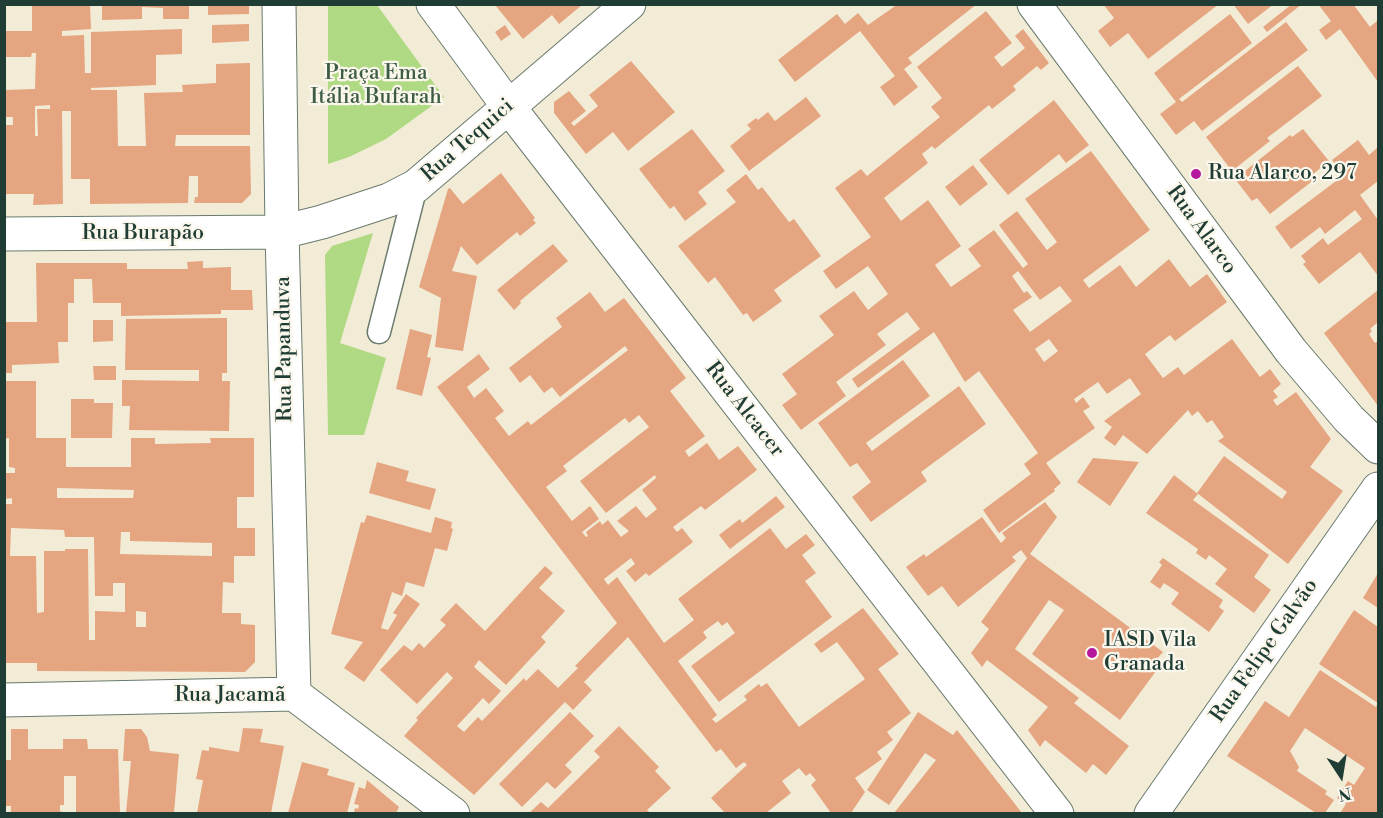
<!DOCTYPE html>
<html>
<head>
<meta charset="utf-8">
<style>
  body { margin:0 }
  #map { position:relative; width:1383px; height:818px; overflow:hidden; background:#f2ecd6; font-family:"Libre Bodoni",serif }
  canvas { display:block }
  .frame { position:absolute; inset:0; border:6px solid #1f3d34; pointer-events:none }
  .north { position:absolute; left:1311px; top:746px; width:60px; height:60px; -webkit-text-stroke:4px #fbf7ec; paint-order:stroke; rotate:168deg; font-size:16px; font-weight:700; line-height:24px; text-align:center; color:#1f3d34 }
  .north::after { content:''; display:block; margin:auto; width:21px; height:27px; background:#1f3d34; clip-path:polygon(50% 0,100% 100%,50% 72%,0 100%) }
</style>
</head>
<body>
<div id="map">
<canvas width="1383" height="818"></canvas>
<div class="frame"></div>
<div class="north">N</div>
</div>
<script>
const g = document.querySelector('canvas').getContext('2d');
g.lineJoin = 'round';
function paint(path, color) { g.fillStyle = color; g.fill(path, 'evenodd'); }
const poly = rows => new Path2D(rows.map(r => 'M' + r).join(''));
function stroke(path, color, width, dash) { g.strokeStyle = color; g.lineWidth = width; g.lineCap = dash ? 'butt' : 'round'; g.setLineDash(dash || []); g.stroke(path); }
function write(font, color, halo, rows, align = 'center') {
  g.font = font + ' "Libre Bodoni",serif'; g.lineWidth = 4.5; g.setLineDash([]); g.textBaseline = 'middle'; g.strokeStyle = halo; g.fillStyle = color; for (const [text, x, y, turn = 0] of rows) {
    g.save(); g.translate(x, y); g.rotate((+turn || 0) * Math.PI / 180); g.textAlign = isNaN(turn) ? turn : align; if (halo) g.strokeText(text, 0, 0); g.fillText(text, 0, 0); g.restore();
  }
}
paint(poly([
  [328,5,377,5,444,97,386,139,349,157,328,164],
  [373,233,340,343,386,358,364,435,328,435,325,255,332,246]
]), '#b0d983');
paint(poly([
  [32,4,90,4,91,29,62,31,62,36,84,35,85,73,91,73,91,32,182,29,182,54,156,55,156,85,91,88,91,90,117,90,118,146,146,146,144,93,183,92,182,85,216,83,216,64,250,63,250,135,176,135,175,146,250,146,251,194,242,203,194,203,195,197,198,197,198,176,189,176,188,203,90,204,90,179,71,179,71,111,62,111,63,204,33,205,34,194,4,194,4,125,13,125,13,117,4,117,4,90,35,89,36,53,32,53,31,57,4,57,4,31,32,31],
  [50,105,50,109,37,109,38,136,35,136,35,106],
  [102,4,189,4,189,19,163,19,163,8,142,7,142,19,102,20],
  [208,4,249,4,249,14,208,15],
  [898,4,977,4,908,58,912,63,904,69,918,87,894,106,880,87,895,76,860,31,795,82,778,60,837,14,845,24,858,13,868,25],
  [1103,4,1219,4,1148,59,1128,33,1110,47,1098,31,1114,18],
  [1233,4,1274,4,1248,24],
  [1292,4,1302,4,1267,32,1263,27],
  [1318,4,1353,4,1370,27,1378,20,1378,82,1340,29,1326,40,1319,30,1331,21],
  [495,5,582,5,559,24,552,15,523,39],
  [986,11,1012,43,994,57,1002,67,1025,48,1015,36,1023,29,1049,63,1041,70,1037,66,1013,86,1016,90,992,109,989,105,935,149,932,146,922,154,928,163,884,198,901,221,928,200,961,246,935,265,951,287,981,266,968,249,994,230,1023,268,1028,264,999,225,1017,211,1047,250,1057,242,1025,199,1091,151,1150,230,1083,280,1089,288,1120,265,1136,287,1169,259,1190,287,1207,274,1227,302,1175,341,1170,335,1145,354,1163,378,1178,367,1184,375,1232,339,1260,377,1270,369,1281,384,1273,391,1278,397,1273,400,1277,406,1296,392,1331,439,1310,467,1343,491,1288,564,1197,493,1224,456,1282,499,1287,492,1218,441,1224,437,1212,420,1207,423,1198,411,1192,416,1188,410,1147,454,1123,435,1115,446,1104,438,1112,427,1104,421,1141,394,1130,378,1107,394,1098,382,1074,399,1076,403,1083,397,1090,407,1083,411,1095,428,1046,463,1061,483,1054,489,1055,491,999,533,983,510,1031,474,1024,464,1038,453,979,371,965,382,934,332,858,388,852,379,920,329,907,312,877,334,886,345,836,382,846,396,801,430,782,405,797,394,782,374,834,335,819,316,854,291,868,310,888,294,868,266,836,289,823,271,871,237,835,188,861,169,867,176,940,117,931,107,942,98,917,67],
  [1018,271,1040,300,1060,286,1072,301,1030,332,1013,310,1032,297,1027,291,1024,293,1012,276],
  [1049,339,1058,351,1044,362,1035,349],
  [1230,14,1252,43,1179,99,1182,102,1286,22,1308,50,1202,131,1194,121,1176,135,1160,114,1176,102,1154,73],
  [249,24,249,41,212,43,212,25],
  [505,25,511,34,501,41,495,32],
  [631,61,675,112,628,151,613,132,586,154,554,113,554,102,569,91,586,111,571,123,574,126,598,106,589,95],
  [1298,66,1322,96,1267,138,1270,141,1232,171,1206,137],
  [806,97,821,116,749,171,730,146,751,129,747,125,756,118,758,120,768,112,775,121],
  [1054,100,1089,145,1066,163,1059,154,1008,195,979,160],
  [692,129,725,171,698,192,707,204,685,221,674,206,670,209,639,169],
  [1303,129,1329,161,1312,175,1315,179,1270,214,1257,198,1252,201,1235,179,1290,135,1292,137],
  [1358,140,1369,155,1378,147,1378,181,1360,195,1378,220,1378,276,1360,252,1319,284,1303,264,1306,262,1301,256,1323,238,1328,245,1362,219,1355,210,1325,234,1320,227,1291,249,1275,227,1344,175,1332,160],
  [973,165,988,184,960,206,945,187],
  [501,173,535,218,533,220,536,223,520,236,517,232,477,265,461,246,452,271,477,276,463,351,435,347,441,298,419,287,448,189,450,188,463,204],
  [746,174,758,190,762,187,789,222,794,219,821,256,774,290,782,301,753,322,747,313,743,315,715,277,708,283,678,246,736,202,726,190],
  [553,244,568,261,520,301,521,303,514,310,497,290],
  [203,261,203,268,231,267,231,290,252,290,253,310,221,310,221,314,121,316,121,303,93,303,92,279,74,279,74,303,68,303,68,342,58,342,59,363,12,365,12,373,4,373,4,322,37,322,36,263,127,263,127,269,188,269,187,262],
  [1378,290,1378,322,1370,329,1372,331,1369,334,1375,343,1378,341,1378,406,1324,333],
  [590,292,605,312,624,298,686,378,670,391,705,436,685,451,689,457,707,443,719,460,738,446,757,470,705,510,701,506,673,527,677,532,682,528,693,542,649,576,646,573,635,582,626,571,635,564,631,558,604,579,608,585,617,577,664,643,694,620,678,599,770,528,786,549,806,534,815,545,802,555,816,573,805,581,832,617,719,702,691,666,735,633,727,622,722,626,718,621,703,632,707,638,678,661,717,715,712,719,716,723,747,700,744,696,759,684,761,687,767,683,799,727,865,679,837,642,821,653,814,644,863,608,899,654,878,669,911,713,887,732,893,740,877,752,882,759,855,778,865,792,851,813,831,813,811,785,816,780,810,773,806,776,799,768,782,781,791,793,766,813,725,813,711,798,747,765,744,762,736,768,721,749,716,752,628,637,584,682,592,690,573,710,565,702,474,795,404,736,418,720,416,718,453,678,447,672,417,704,380,670,404,645,412,651,419,643,424,648,446,625,440,620,456,603,485,631,545,566,553,573,539,588,565,611,541,637,546,642,506,685,479,660,474,667,501,691,489,704,483,698,457,726,464,732,478,717,482,721,524,678,526,681,538,669,558,688,578,668,575,666,617,623,437,387,479,354,490,369,467,387,474,398,486,388,504,411,495,418,509,436,528,421,531,425,628,350,625,346,560,397,552,387,544,393,530,375,520,383,509,368,562,327,556,318],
  [639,415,649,427,580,481,606,513,655,475,656,478,642,490,657,509,646,518,636,506,617,521,629,531,621,537,608,520,602,525,600,521,586,532,588,536,586,537,582,532,599,519,590,506,572,521,546,487,567,471,563,466,625,418,629,423],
  [227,318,227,373,222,373,222,381,230,381,229,431,129,430,130,406,122,406,122,380,199,381,199,370,125,370,126,319],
  [93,320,113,320,113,341,93,342],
  [410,329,432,335,427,357,431,358,422,396,396,389],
  [903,360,930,396,866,443,872,451,959,386,986,424,921,472,927,481,871,522,852,497,871,482,857,463,850,467,818,423],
  [93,366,116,366,116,380,94,380],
  [4,381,36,381,36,438,66,438,66,467,131,467,131,438,155,438,155,444,211,443,210,438,254,438,254,497,237,497,237,528,255,528,255,556,234,556,234,583,223,582,222,613,241,613,241,624,255,625,255,662,245,672,37,671,37,663,4,663,4,504,12,504,12,498,4,499,4,473,15,473,15,468,9,467,9,438,4,439],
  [57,488,134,490,133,498,57,498],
  [11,528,64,530,65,537,94,537,95,596,113,596,113,583,125,583,125,612,95,611,95,640,89,640,88,549,65,549,65,551,44,551,44,612,37,613,36,556,10,556],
  [121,532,130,532,130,541,212,543,212,556,120,554],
  [136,611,146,612,146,627,136,627],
  [71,399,94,399,94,403,113,403,112,438,71,438],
  [1093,458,1139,462,1110,506,1077,482],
  [377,462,409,471,406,481,436,489,430,510,369,493],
  [1174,475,1198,494,1193,500,1269,555,1254,577,1271,590,1254,613,1215,584,1227,569,1209,555,1206,560,1196,553,1198,549,1146,513],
  [776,496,785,507,730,549,719,535,740,519,742,523],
  [1045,502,1057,517,1030,554,1163,652,1157,659,1162,663,1120,720,1032,654,1064,610,1049,600,1015,649,1079,698,1074,703,1129,746,1106,775,1093,764,1086,773,1045,740,1040,747,1028,730,1048,707,987,660,982,667,971,653,989,629,981,622,1027,558,1021,550,1012,557,1016,561,958,607,942,586,928,596,906,567,924,554,926,557,982,517,1001,543,1006,538,1002,533],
  [367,515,431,533,435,517,452,522,451,528,453,529,447,551,435,548,424,587,406,582,402,596,392,592,381,628,388,630,397,615,393,613,406,594,420,604,364,682,344,668,363,642,331,634,361,522,364,523],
  [1163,558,1223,600,1219,607,1224,611,1209,632,1171,604,1179,593,1164,583,1160,589,1150,582,1162,565,1159,562],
  [1378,573,1378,608,1363,598],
  [1354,610,1378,627,1378,813,1340,813,1346,804,1337,798,1348,781,1354,785,1365,768,1305,728,1290,751,1299,767,1297,771,1327,791,1325,794,1334,800,1325,813,1316,813,1227,756,1265,701,1289,717,1320,670,1376,707,1378,703,1319,664],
  [570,712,594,736,565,765,572,772,555,789,547,782,522,807,499,784],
  [918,712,953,735,957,730,1022,813,894,813,936,760,925,753,889,805,867,790],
  [619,726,659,767,655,771,671,788,647,810,650,813,529,813,541,802,548,808,600,757,594,751],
  [243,728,263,729,260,742,284,746,271,813,197,813,203,780,196,779,202,750,209,751,209,747,239,752],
  [11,729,28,729,28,749,63,749,63,739,87,739,88,749,118,749,120,813,76,813,76,776,64,776,64,805,60,805,60,811,65,813,11,813,11,806,4,806,4,760,11,760],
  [125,729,141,729,147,737,150,751,179,754,174,813,126,813,131,761,123,761],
  [302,762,329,769,327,775,355,783,347,813,288,813],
  [367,780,399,807,396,813,354,813,355,808,358,809,359,805,354,804,359,787,365,789]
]), '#e5a581');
const lane = poly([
  [379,332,416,186]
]);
const street = poly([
  [279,4,282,232,294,694],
  [433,4,508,106,1057,814],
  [1034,4,1291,351,1349,419,1378,447],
  [4,234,282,232,322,222,389,200,416,186,629,4],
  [4,700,294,694,453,814]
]);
const secondary = poly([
  [1151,814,1378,489]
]);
stroke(lane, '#697a6d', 25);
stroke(street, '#697a6d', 35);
stroke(secondary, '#697a6d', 35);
stroke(lane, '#fff', 22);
stroke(street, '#fff', 33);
stroke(secondary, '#fff', 33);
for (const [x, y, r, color] of [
  [1196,174,6,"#b5179e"],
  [1092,653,6,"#b5179e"]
]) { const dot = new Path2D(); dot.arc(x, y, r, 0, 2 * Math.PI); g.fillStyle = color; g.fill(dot); stroke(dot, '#fbf7ec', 2); }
write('21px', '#3c5c44', '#fbf7ec', [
  ["Praça Ema",376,74],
  ["Itália Bufarah",376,98]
]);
write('21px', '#1f3d34', '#fbf7ec', [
  ["Rua Tequici",468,141,-41],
  ["Rua Alarco",1201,230,54],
  ["Rua Burapão",143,234],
  ["Rua Papanduva",285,349,-91],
  ["Rua Alcacer",744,410,52],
  ["Rua Felipe Galvão",1265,651,-55],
  ["Rua Jacamã",230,696]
]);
write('21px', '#1f3d34', '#fbf7ec', [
  ["Rua Alarco, 297",1208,174],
  ["IASD Vila",1104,641],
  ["Granada",1104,665]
], 'left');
</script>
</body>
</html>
